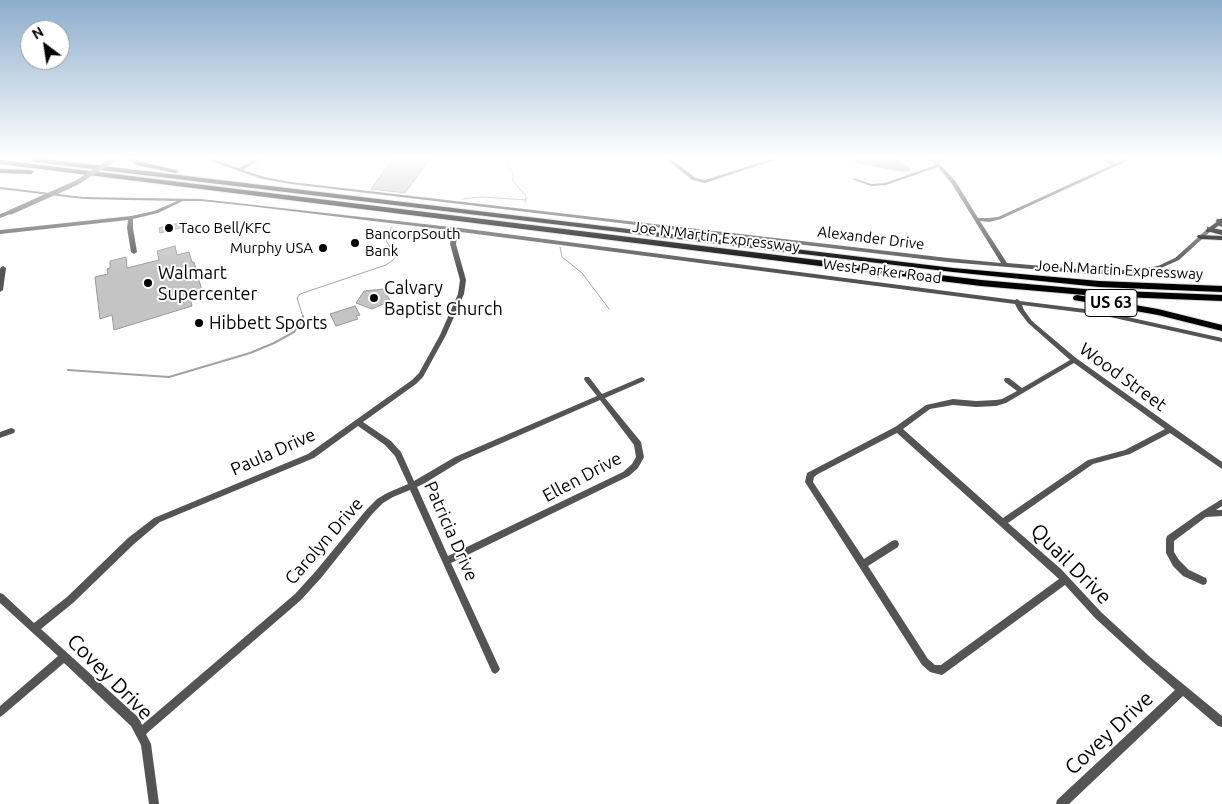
<!DOCTYPE html>
<html>
<head>
<meta charset="utf-8">
<style>
  body { margin:0 }
  #map { position:relative; width:1222px; height:804px; overflow:hidden; background:#fff; font-family:Ubuntu,sans-serif }
  canvas { display:block }
  .north { position:absolute; left:20px; top:20px; width:50px; height:50px; box-sizing:border-box; background:#fff; border:1px solid #999; border-radius:50%; rotate:329deg; font-size:14px; font-weight:700; line-height:20px; text-align:center; color:#000 }
  .north::after { content:''; display:block; margin:auto; width:18px; height:22px; background:#000; clip-path:polygon(50% 0,100% 100%,50% 72%,0 100%) }
</style>
</head>
<body>
<div id="map">
<canvas width="1222" height="804"></canvas>
<div class="north">N</div>
</div>
<script>
const g = document.querySelector('canvas').getContext('2d');
g.lineJoin = 'round';
function paint(path, color) { g.fillStyle = color; g.fill(path, 'evenodd'); }
const poly = rows => new Path2D(rows.map(r => 'M' + r).join(''));
function stroke(path, color, width, dash) { g.strokeStyle = color; g.lineWidth = width; g.lineCap = dash ? 'butt' : 'round'; g.setLineDash(dash || []); g.stroke(path); }
function write(font, color, halo, rows, align = 'center') {
  g.font = font + ' Ubuntu,sans-serif'; g.lineWidth = 4; g.setLineDash([]); g.textBaseline = 'middle'; g.strokeStyle = halo; g.fillStyle = color; for (const [text, x, y, turn = 0] of rows) {
    g.save(); g.translate(x, y); g.rotate((+turn || 0) * Math.PI / 180); g.textAlign = isNaN(turn) ? turn : align; if (halo) g.strokeText(text, 0, 0); g.fillText(text, 0, 0); g.restore();
  }
}
paint(poly([
  [856,159,896,159,909,167,911,171,902,172,856,163,853,161]
]), '#a2a2a2');
stroke(poly([
  [507,159,508,166,513,172,513,181,526,196,525,203],
  [462,199,481,197,526,200],
  [560,247,562,257,582,273,609,309],
  [303,317,297,298,300,294,386,265,393,260,396,256,385,239,392,227]
]), '#a2a2a2', 1);
stroke(poly([
  [68,370,169,377,250,353,274,343,294,332,302,321,303,316]
]), '#a2a2a2', 2);
const building = poly([
  [393,159,430,159,405,193,371,189,393,159],
  [183,222,184,227,160,233,159,228,183,222],
  [175,246,177,255,189,252,192,262,194,262,202,291,194,293,195,295,190,297,192,306,114,330,112,315,100,319,95,277,108,274,107,269,110,268,110,261,126,257,127,268,159,260,157,251,175,246],
  [384,289,390,301,372,309,356,303,364,291,384,289],
  [355,306,360,315,356,316,358,319,336,326,330,314,355,306]
]);
paint(building, '#c4c4c4');
stroke(building, '#989898', 1);
const major = poly([
  [1222,218,1222,223,1210,232,1206,232,1206,230,1222,218]
]);
const highway = poly([
  [32,159,45,159,953,268,1099,281,1222,286,1222,292,1099,287,953,272,35,162,33,161,32,159],
  [130,159,137,159,138,161,179,171,176,173,136,165,130,159],
  [0,160,981,280,1096,290,1222,295,1222,301,1096,296,981,286,0,164,0,160],
  [0,169,31,170,34,172,31,174,0,173,0,169],
  [1217,219,1222,219,1222,227,1218,225,1216,221,1217,219],
  [1207,227,1222,230,1222,235,1207,231,1207,227],
  [1198,235,1222,236,1222,240,1201,239,1197,237,1198,235],
  [1077,295,1158,309,1222,325,1222,331,1158,315,1074,300,1073,298,1074,296,1077,295]
]);
stroke(major, '#dbdbdb', 2);
stroke(highway, '#dbdbdb', 2);
paint(poly([
  [205,159,212,159,239,168,255,159,261,159,243,170,265,177,291,182,948,258,1001,263,952,184,938,167,886,185,871,186,852,179,854,178,871,184,885,183,936,165,929,159,937,159,938,160,949,159,939,163,956,182,978,218,989,218,998,217,1112,165,1101,159,1107,159,1116,163,1125,159,1131,159,1001,219,989,222,980,221,1007,263,1091,270,1130,270,1158,266,1175,258,1206,230,1208,229,1211,231,1179,260,1161,268,1130,274,1091,274,948,262,291,184,262,179,205,159],
  [666,159,671,159,696,178,705,180,771,159,778,159,705,183,692,180,666,159],
  [0,187,83,197,201,199,460,228,1015,300,1017,299,1020,301,1101,311,1222,338,1222,342,1101,315,1022,305,1024,310,1032,321,1076,358,1222,462,1222,469,1170,433,1130,454,1093,464,1008,523,1061,569,1101,612,1149,656,1222,716,1222,727,1218,726,1183,696,1069,804,1056,804,1057,800,1175,690,1143,662,1095,618,1065,585,945,673,942,675,930,672,922,665,805,482,807,473,895,427,926,405,953,399,976,401,996,400,1002,399,1017,391,1005,382,1004,380,1005,378,1009,378,1022,388,1070,360,1028,323,1018,310,1015,304,461,232,457,238,456,244,466,280,464,294,446,335,423,377,416,384,363,422,391,441,401,452,414,481,455,457,597,396,585,381,584,379,585,377,589,377,602,394,642,377,645,379,644,381,605,398,641,442,644,457,643,459,638,468,629,476,451,563,500,669,498,672,495,674,492,672,410,490,393,497,383,503,373,513,321,578,301,600,146,734,151,744,159,804,149,804,141,745,131,726,64,663,3,715,0,717,0,706,58,656,0,603,0,593,3,594,34,623,67,597,128,538,154,518,308,454,412,380,419,373,440,335,458,294,460,280,450,244,451,238,456,231,249,206,201,201,183,201,158,213,133,219,133,228,137,252,134,254,131,252,127,228,128,220,0,234,0,230,131,216,154,211,177,201,83,199,0,189,0,187],
  [1074,363,1165,429,1125,450,1088,460,1003,518,903,429,930,409,953,405,976,407,996,406,1006,403,1074,363],
  [600,400,634,445,636,457,632,464,623,472,448,556,417,487,425,483,461,461,600,400],
  [358,426,385,445,395,456,408,484,387,493,377,499,367,509,315,572,295,594,142,725,139,718,41,629,73,603,134,544,160,522,314,458,358,426],
  [897,433,1059,579,941,665,935,665,928,659,868,566,898,547,899,544,898,541,895,540,892,541,864,559,813,482,814,477,818,474,897,433],
  [11,210,13,211,13,213,0,218,0,214,11,210],
  [3,266,6,268,3,290,0,292,0,269,1,267,3,266],
  [11,428,14,429,15,431,14,433,0,438,0,432,11,428],
  [1222,499,1222,506,1216,510,1222,510,1222,516,1206,517,1174,541,1174,552,1179,560,1189,570,1206,578,1207,581,1206,584,1203,585,1183,576,1173,566,1166,553,1166,539,1167,536,1201,512,1222,499]
]), '#545454');
paint(major, '#000');
paint(highway, '#000');
stroke(poly([
  [11,212,76,183,114,159]
]), '#545454', 5);
const sky = g.createLinearGradient(0, 0, 0, 272);
sky.addColorStop(0, '#8cadcc');
sky.addColorStop(0.58, '#fff');
sky.addColorStop(1, '#ffffff00');
g.fillStyle = sky;
g.fillRect(0, 0, 1222, 272);
for (const [x, y, r, color] of [
  [169,228,5,"#000"],
  [355,243,5,"#000"],
  [323,248,5,"#000"],
  [148,283,5,"#000"],
  [374,298,5,"#000"],
  [199,323,5,"#000"]
]) { const dot = new Path2D(); dot.arc(x, y, r, 0, 2 * Math.PI); g.fillStyle = color; g.fill(dot); stroke(dot, '#fff', 2); }
write('15px', '#000', '#fff', [
  ["Taco Bell/KFC",179,228],
  ["BancorpSouth",365,234],
  ["Bank",365,251],
  ["Murphy USA",313,248,"right"]
], 'left');
write('15px', '#000', '#fff', [
  ["Joe N Martin Expressway",716,237,7],
  ["Alexander Drive",871,238,7],
  ["Joe N Martin Expressway",1119,270,3],
  ["West Parker Road",882,271,7]
]);
for (const [x, y, w] of [
  [1111,303,52]
]) { const box = new Path2D(); box.roundRect(x - w / 2, y - 13.5, w, 27, 4); g.fillStyle = '#fff'; g.fill(box); stroke(box, '#000', 1); }
write('bold 16px', '#000', null, [
  ["US 63",1111,303]
]);
write('18px', '#000', '#fff', [
  ["Walmart",158,273],
  ["Supercenter",158,294],
  ["Calvary",384,288],
  ["Baptist Church",384,309],
  ["Hibbett Sports",209,323]
], 'left');
write('18px', '#000', '#fff', [
  ["Wood Street",1123,377,36],
  ["Paula Drive",273,452,-24],
  ["Ellen Drive",582,477,-28],
  ["Patricia Drive",451,531,66],
  ["Carolyn Drive",324,541,-49]
]);
write('21px', '#000', '#fff', [
  ["Quail Drive",1071,564,45],
  ["Covey Drive",110,677,45],
  ["Covey Drive",1109,733,-43]
]);
</script>
</body>
</html>
